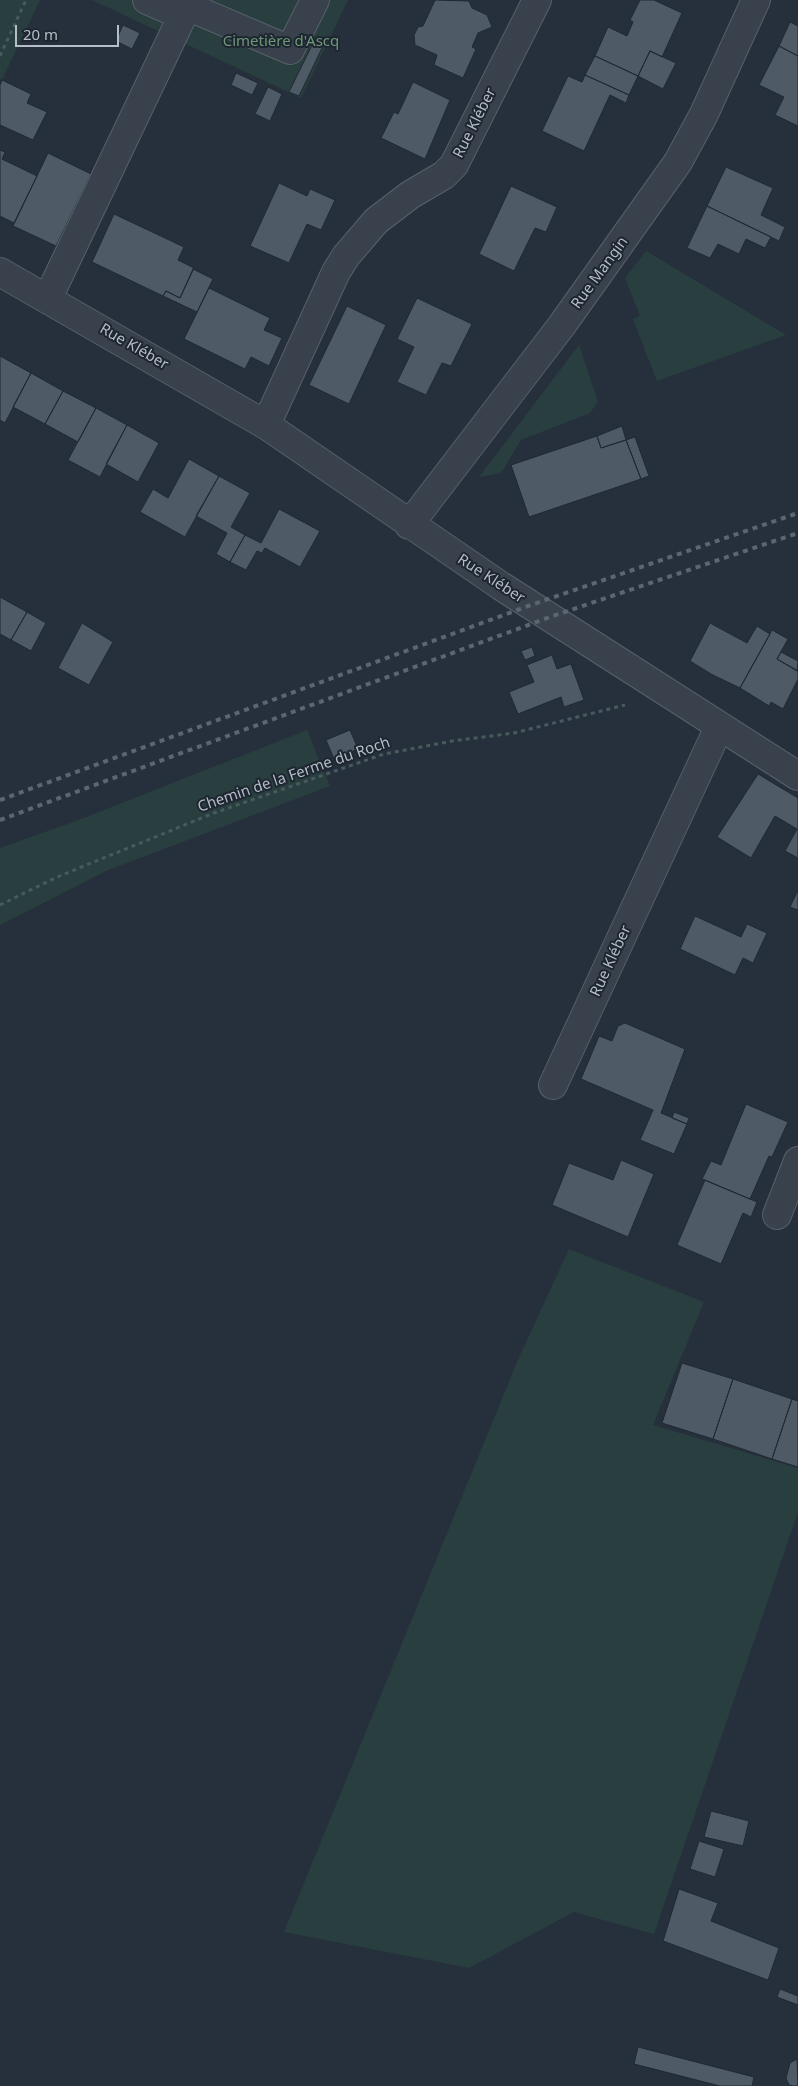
<!DOCTYPE html>
<html>
<head>
<meta charset="utf-8">
<style>
  body { margin:0 }
  #map { position:relative; width:798px; height:2086px; overflow:hidden; background:#26303c; font-family:"Noto Sans",sans-serif }
  canvas { display:block }
  .scale { position:absolute; left:15px; top:25px; width:104px; height:22px; box-sizing:border-box; border:2px solid #b5bdc7; border-top:0; padding-left:6px; font-size:15px; line-height:18px; white-space:nowrap; color:#b5bdc7; -webkit-text-stroke:4px #1e2731; paint-order:stroke }
</style>
</head>
<body>
<div id="map">
<canvas width="798" height="2086"></canvas>
<div class="scale">20 m</div>
</div>
<script>
const g = document.querySelector('canvas').getContext('2d');
g.lineJoin = 'round';
function paint(path, color) { g.fillStyle = color; g.fill(path, 'evenodd'); }
const poly = rows => new Path2D(rows.map(r => 'M' + r).join(''));
function stroke(path, color, width, dash) { g.strokeStyle = color; g.lineWidth = width; g.lineCap = dash ? 'butt' : 'round'; g.setLineDash(dash || []); g.stroke(path); }
function write(font, color, halo, rows, align = 'center') {
  g.font = font + ' "Noto Sans",sans-serif'; g.lineWidth = 4; g.setLineDash([]); g.textBaseline = 'middle'; g.strokeStyle = halo; g.fillStyle = color; for (const [text, x, y, turn = 0] of rows) {
    g.save(); g.translate(x, y); g.rotate((+turn || 0) * Math.PI / 180); g.textAlign = isNaN(turn) ? turn : align; if (halo) g.strokeText(text, 0, 0); g.fillText(text, 0, 0); g.restore();
  }
}
paint(poly([
  [0,0,40,0,2,80,0,79],
  [92,0,348,0,301,98],
  [646,251,786,335,657,381,633,319,640,316,625,278],
  [579,345,598,402,590,413,521,440,501,473,479,477],
  [307,730,330,786,106,871,0,925,0,848,76,821],
  [569,1249,704,1302,653,1425,798,1468,798,1512,654,1934,574,1912,469,1968,284,1932,517,1362]
]), '#293e3e');
const building = poly([
  [435,0,469,1,472,8,487,15,492,27,478,33,472,47,476,49,463,78,434,65,437,55,415,45,414,35,418,27,423,26,435,0],
  [640,0,654,0,682,13,662,57,650,51,638,76,595,56,608,27,627,36,633,22,630,20,640,0],
  [790,22,798,26,798,56,779,46,790,22],
  [123,25,140,33,132,49,116,41,123,25],
  [314,41,323,46,299,96,289,92,314,41],
  [779,46,798,56,798,126,775,115,784,97,759,85,779,46],
  [650,51,676,63,663,89,638,76,650,51],
  [595,56,638,76,629,95,585,75,595,56],
  [236,73,258,83,252,95,231,85,236,73],
  [585,75,629,95,626,103,610,95,584,151,542,131,568,76,582,82,585,75],
  [2,80,31,94,27,103,47,112,33,140,0,125,0,85,2,80],
  [413,82,450,100,425,159,381,138,394,112,398,114,413,82],
  [268,87,282,94,270,121,255,114,268,87],
  [0,150,5,152,2,159,37,176,14,223,0,216,0,150],
  [48,153,91,174,56,246,13,226,48,153],
  [726,167,773,188,761,215,785,227,779,241,707,206,726,167],
  [279,183,307,196,310,189,335,200,321,230,307,224,289,263,250,246,279,183],
  [511,186,557,207,546,232,535,228,514,271,479,254,511,186],
  [707,206,771,237,765,248,746,239,739,254,718,244,710,258,687,248,707,206],
  [114,214,184,247,178,260,194,268,180,298,166,291,163,296,92,262,114,214],
  [193,269,213,279,197,312,163,296,166,291,180,298,193,269],
  [209,288,270,318,264,330,282,338,269,366,251,357,245,369,184,339,209,288],
  [417,298,472,324,451,366,442,363,426,395,397,382,414,347,397,339,417,298],
  [347,306,386,325,349,404,309,385,347,306],
  [0,356,31,373,5,423,0,420,0,356],
  [31,373,63,391,45,424,13,407,31,373],
  [63,391,96,408,78,442,45,424,63,391],
  [96,408,127,425,100,477,68,460,96,408],
  [127,425,159,443,138,482,106,464,127,425],
  [622,426,626,440,601,448,597,436,622,426],
  [597,436,601,448,626,440,641,479,529,517,511,465,597,436],
  [635,437,649,476,641,479,626,440,635,437],
  [189,459,219,476,185,537,140,512,153,489,168,498,189,459],
  [219,476,250,493,231,527,245,535,230,562,216,554,227,533,196,516,219,476],
  [279,509,320,531,300,567,265,548,262,553,257,551,246,570,230,562,245,535,261,543,279,509],
  [0,597,27,612,11,640,0,634,0,597],
  [27,612,46,623,31,651,11,640,27,612],
  [82,623,113,642,89,685,58,668,82,623],
  [710,623,747,643,757,626,770,634,740,688,711,674,690,661,710,623],
  [772,630,788,639,777,659,798,671,798,679,783,709,771,702,769,706,740,688,772,630],
  [532,647,535,656,525,660,521,651,532,647],
  [781,652,798,661,797,671,777,659,781,652],
  [552,655,557,669,571,664,584,700,564,707,561,697,518,714,509,692,534,682,527,665,552,655],
  [350,730,358,749,334,759,326,740,350,730],
  [758,774,798,798,798,858,785,851,797,829,775,816,751,858,717,837,758,774],
  [798,890,798,910,790,907,798,890],
  [695,916,741,937,747,924,767,933,753,963,743,958,735,975,680,949,695,916],
  [625,1023,685,1049,661,1113,687,1124,674,1154,640,1140,653,1110,581,1079,599,1036,612,1041,618,1026,625,1023],
  [746,1104,788,1122,772,1157,769,1156,750,1199,702,1179,711,1161,721,1165,746,1104],
  [674,1112,689,1118,687,1124,672,1118,674,1112],
  [621,1160,654,1174,628,1237,552,1205,569,1163,613,1180,621,1160],
  [705,1180,757,1202,751,1217,743,1213,721,1264,677,1245,705,1180],
  [682,1363,733,1379,713,1439,662,1423,682,1363],
  [733,1379,792,1399,772,1459,713,1439,733,1379],
  [792,1399,798,1401,798,1467,772,1459,792,1399],
  [711,1811,749,1821,743,1846,704,1837,711,1811],
  [699,1841,724,1849,715,1877,690,1869,699,1841],
  [679,1889,718,1903,711,1921,779,1948,768,1980,663,1941,679,1889],
  [780,1989,798,1996,798,2005,777,1997,780,1989],
  [638,2047,754,2077,752,2086,720,2086,634,2064,638,2047],
  [797,2059,798,2086,793,2086,789,2085,786,2078,790,2063,797,2059]
]);
paint(building, '#4e5b67');
stroke(building, '#202933', 1);
const street = poly([
  [147,0,183,16],
  [187,6,290,50,315,0],
  [0,272,266,425,501,586,798,776],
  [48,298,190,0],
  [266,425,336,272,346,256,376,221,410,195,444,175,454,165,537,0],
  [409,525,562,325,678,162,704,114,756,0],
  [553,1085,719,727],
  [777,1215,798,1161]
]);
stroke(street, '#57606a', 30);
stroke(poly([
  [0,56,26,0],
  [0,905,57,877,214,813,384,754,452,741,514,733,625,705]
]), '#475a5c', 3, [4, 4]);
stroke(street, '#39424c', 28);
stroke(poly([
  [0,800,531,605,798,513],
  [0,820,550,617,798,533]
]), '#5c6673', 4, [5, 5]);
write('15px', '#6e9775', '#1e2731', [
  ["Cimetière d'Ascq",281,42]
]);
write('15px', '#b5bdc7', '#1e2731', [
  ["Rue Kléber",475,123,-63],
  ["Rue Mangin",600,273,-54],
  ["Rue Kléber",134,347,30],
  ["Rue Kléber",491,579,33],
  ["Chemin de la Ferme du Roch",294,775,-19],
  ["Rue Kléber",611,961,-65]
]);
</script>
</body>
</html>
